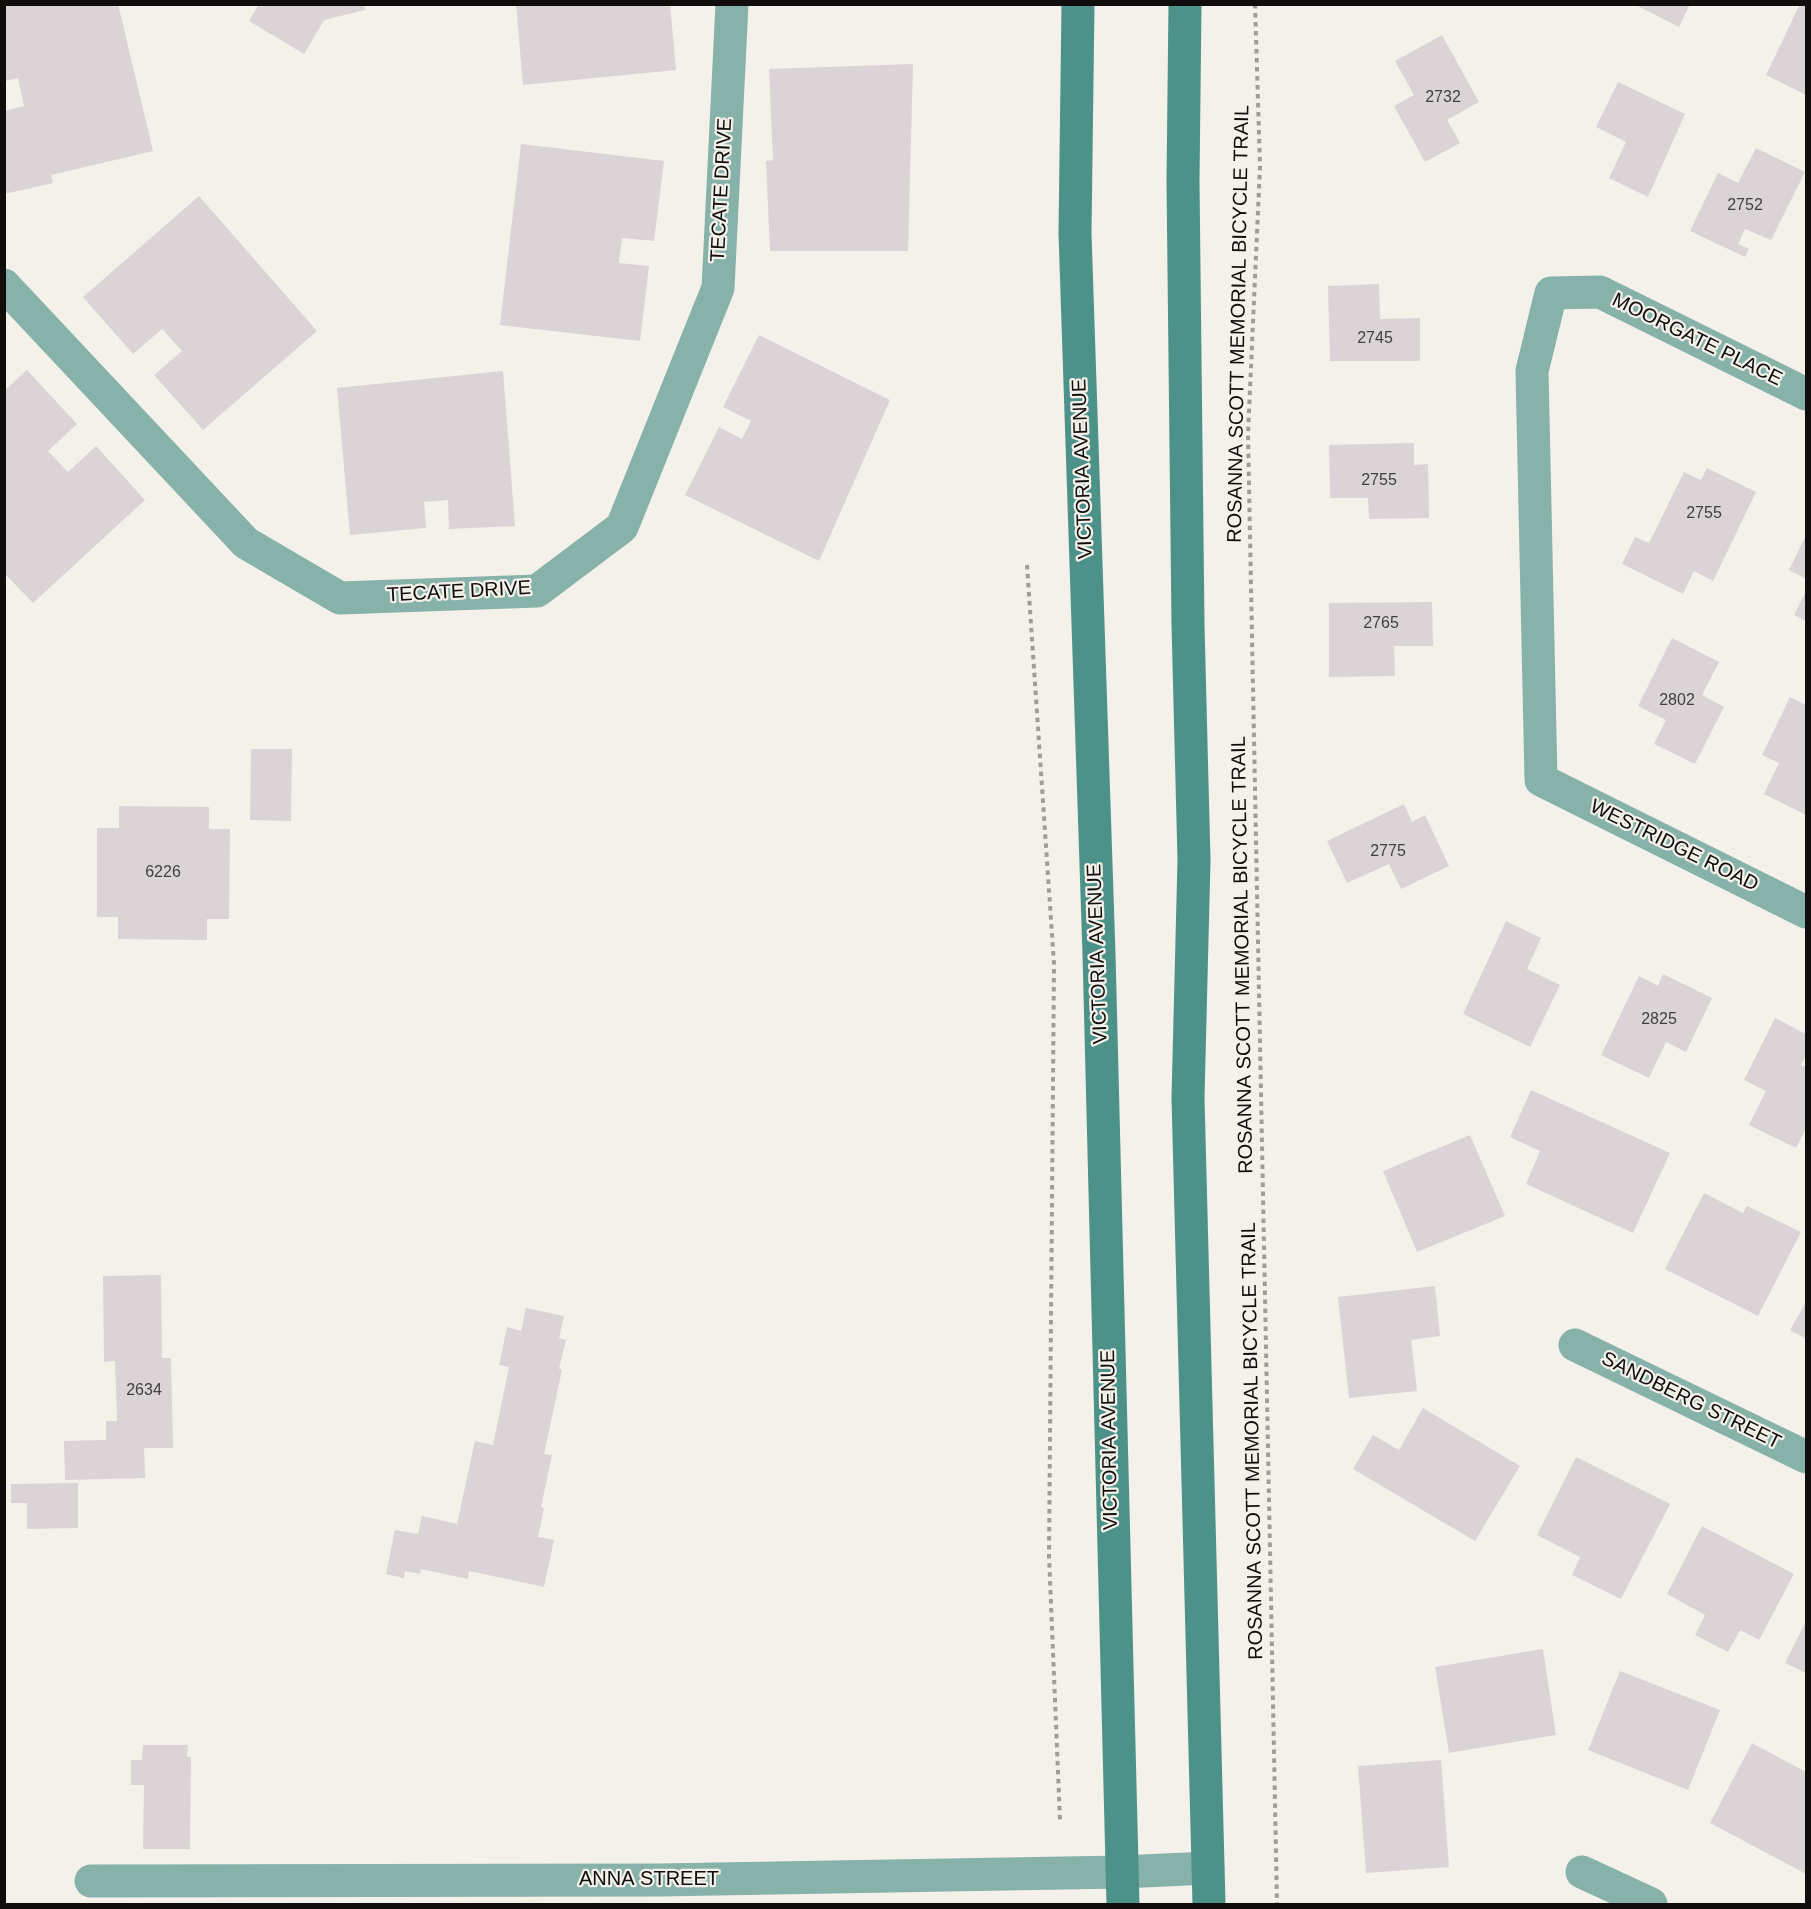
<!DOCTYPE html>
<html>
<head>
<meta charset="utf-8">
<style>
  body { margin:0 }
  #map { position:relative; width:1811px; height:1909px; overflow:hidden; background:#f4f0ea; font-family:Helvetica,sans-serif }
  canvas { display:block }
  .frame { position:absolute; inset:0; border:6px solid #0f0e0c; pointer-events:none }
</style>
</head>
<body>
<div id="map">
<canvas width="1811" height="1909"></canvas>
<div class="frame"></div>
</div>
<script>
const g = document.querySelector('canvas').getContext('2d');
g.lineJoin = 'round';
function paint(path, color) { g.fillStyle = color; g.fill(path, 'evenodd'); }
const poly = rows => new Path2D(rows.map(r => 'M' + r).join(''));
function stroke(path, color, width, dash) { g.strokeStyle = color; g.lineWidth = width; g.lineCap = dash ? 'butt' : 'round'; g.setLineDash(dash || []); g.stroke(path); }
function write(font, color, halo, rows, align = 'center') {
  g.font = font + ' Helvetica,sans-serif'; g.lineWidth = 4.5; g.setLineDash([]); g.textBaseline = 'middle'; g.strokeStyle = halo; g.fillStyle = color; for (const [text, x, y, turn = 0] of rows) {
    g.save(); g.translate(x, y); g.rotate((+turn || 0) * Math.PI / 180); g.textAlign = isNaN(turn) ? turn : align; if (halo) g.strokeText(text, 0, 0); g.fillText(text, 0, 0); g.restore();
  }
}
paint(poly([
  [118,4,153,151,51,175,53,183,4,194,4,111,24,106,18,78,5,81,5,5],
  [259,4,364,4,365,10,324,20,304,54,249,21],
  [516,4,670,4,676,70,523,85],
  [1634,4,1690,4,1679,27],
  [1800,4,1806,4,1806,95,1766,75],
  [1442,35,1479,102,1447,120,1460,143,1425,162,1394,106,1414,95,1395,61],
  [913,64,908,251,770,251,766,161,773,160,769,69],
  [1618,82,1685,114,1648,197,1609,178,1626,142,1596,127],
  [521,144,664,161,654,241,622,238,619,263,649,266,640,341,500,325],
  [1756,148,1805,172,1771,240,1745,229,1738,244,1749,249,1745,257,1690,231,1718,173,1738,183],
  [199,196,317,331,203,430,154,375,182,351,162,329,133,354,83,297],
  [1379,284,1380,319,1420,318,1420,361,1330,361,1328,286],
  [759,335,890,400,819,561,685,495,719,427,742,439,751,421,723,407],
  [27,370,77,424,48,451,68,472,96,446,145,500,33,603,4,573,4,391],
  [503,371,515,526,449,529,448,500,424,502,426,528,350,535,337,388],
  [1414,443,1414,465,1428,464,1429,518,1369,519,1368,498,1330,498,1329,445],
  [1707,468,1756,492,1713,581,1694,571,1683,594,1622,564,1635,537,1649,543,1684,472,1701,480],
  [1806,535,1806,579,1789,570],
  [1806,591,1806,621,1794,615],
  [1432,602,1433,646,1394,646,1395,676,1329,677,1329,603],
  [1672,638,1719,662,1702,695,1724,707,1695,764,1654,744,1666,720,1638,706],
  [1790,697,1806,705,1806,815,1764,794,1779,763,1762,755],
  [251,749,292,749,291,821,250,820],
  [1404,804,1412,822,1425,815,1449,866,1401,889,1389,864,1347,883,1327,841],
  [119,806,209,807,209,829,230,829,229,919,207,919,207,940,118,939,118,917,97,917,97,828,119,828],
  [1506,921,1541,938,1527,969,1560,985,1530,1047,1463,1014],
  [1663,974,1712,998,1686,1052,1666,1042,1649,1078,1601,1055,1639,976,1658,986],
  [1775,1018,1806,1034,1806,1055,1801,1065,1806,1067,1806,1128,1796,1148,1749,1125,1766,1091,1744,1080],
  [1531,1090,1670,1153,1633,1233,1526,1184,1540,1151,1510,1137],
  [1470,1135,1505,1216,1417,1252,1383,1171],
  [1704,1193,1743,1213,1747,1206,1801,1232,1758,1316,1665,1269],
  [161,1275,162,1358,171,1358,173,1448,144,1448,145,1478,65,1480,64,1441,106,1440,106,1421,117,1421,115,1361,104,1362,103,1276],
  [1435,1286,1440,1336,1411,1340,1417,1391,1349,1398,1338,1297],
  [1806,1302,1806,1339,1790,1330],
  [526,1308,564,1316,559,1338,566,1340,559,1369,562,1370,544,1454,552,1455,541,1507,544,1508,538,1537,554,1540,544,1587,469,1571,468,1579,421,1569,420,1574,405,1571,404,1578,386,1574,395,1530,418,1534,422,1516,457,1524,475,1441,493,1445,509,1367,499,1365,507,1327,521,1331],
  [1423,1408,1520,1466,1475,1541,1353,1469,1373,1435,1399,1450],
  [1576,1457,1670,1504,1621,1599,1572,1575,1580,1557,1537,1535],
  [78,1483,78,1528,27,1529,27,1503,11,1503,11,1484],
  [1702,1526,1794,1574,1759,1640,1740,1630,1728,1652,1695,1635,1705,1615,1667,1594],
  [1806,1621,1806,1673,1785,1663],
  [1543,1649,1556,1735,1449,1753,1435,1667],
  [1620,1671,1720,1710,1688,1790,1588,1750],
  [1752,1743,1806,1772,1806,1874,1710,1823],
  [143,1745,188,1745,187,1757,191,1757,190,1849,143,1849,144,1785,131,1785,131,1760,142,1760],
  [1441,1760,1449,1867,1366,1873,1358,1766]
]), '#dbd4d7');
stroke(poly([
  [1255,4,1260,166,1248,434,1277,1904],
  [1027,565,1054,964,1049,1556,1060,1820]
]), '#a09d99', 4, [4.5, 4.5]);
stroke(poly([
  [4,285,246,543,340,598,537,591,622,527,718,288,732,4],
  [1806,394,1600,292,1551,293,1532,371,1541,780,1806,912],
  [1575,1345,1806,1457],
  [1582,1872,1651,1904],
  [91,1881,659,1880,1122,1872,1208,1868]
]), '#86b2aa', 33);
stroke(poly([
  [1078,4,1075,233,1099,954,1123,1904],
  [1185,4,1183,181,1188,625,1194,860,1188,1098,1209,1904]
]), '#4c9288', 33);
write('16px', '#42403f', null, [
  ["2732",1443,98],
  ["2752",1745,206],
  ["2745",1375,339],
  ["2755",1379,481],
  ["2755",1704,514],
  ["2765",1381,624],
  ["2802",1677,701],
  ["2775",1388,852],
  ["6226",163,873],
  ["2825",1659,1020],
  ["2634",144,1391]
]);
write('20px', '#0f0e0c', '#f4f0ea', [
  ["TECATE DRIVE",722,190,-87],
  ["ROSANNA SCOTT MEMORIAL BICYCLE TRAIL",1239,324,-89],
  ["MOORGATE PLACE",1697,340,26],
  ["VICTORIA AVENUE",1083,469,-92],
  ["TECATE DRIVE",459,592,-3],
  ["WESTRIDGE ROAD",1674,846,26],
  ["VICTORIA AVENUE",1098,954,-92],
  ["ROSANNA SCOTT MEMORIAL BICYCLE TRAIL",1243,955,-91],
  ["SANDBERG STREET",1691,1401,26],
  ["VICTORIA AVENUE",1110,1440,-91],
  ["ROSANNA SCOTT MEMORIAL BICYCLE TRAIL",1253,1441,-91],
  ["ANNA STREET",649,1879]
]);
</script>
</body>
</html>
